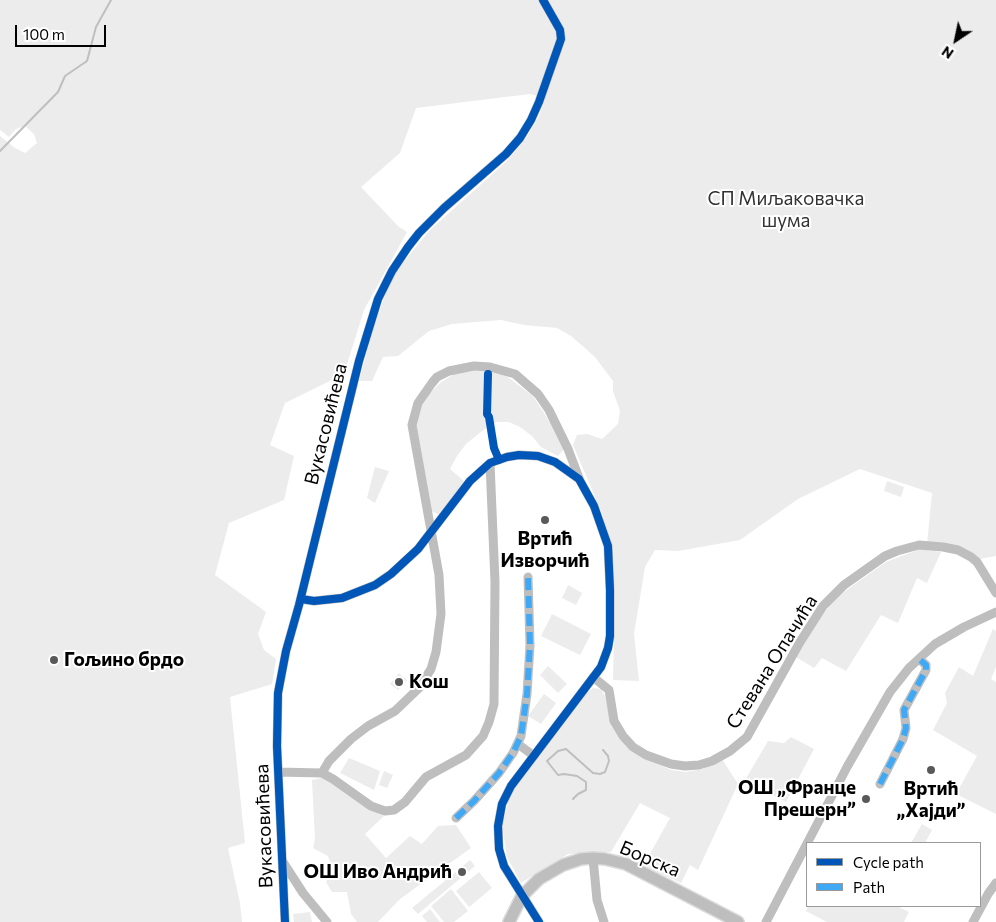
<!DOCTYPE html>
<meta charset="utf-8">
<style>
body{margin:0}
#map{position:relative;width:996px;height:922px;overflow:hidden;background:#fff;font-family:Commissioner,sans-serif}
canvas{display:block}
.legend{position:absolute;left:806px;top:842px;width:175px;height:65px;box-sizing:border-box;background:#fff;border:1px solid #999;margin:0;padding:6px 9px;list-style:none;font-size:15px;color:#000}
.legend li{display:flex;align-items:center;gap:10px;height:25px}
.legend b{width:25px;border:1px solid #999}
.north{position:absolute;left:931px;top:15px;width:50px;height:50px;-webkit-text-stroke:4px #fff;paint-order:stroke;rotate:214deg;font-size:14px;font-weight:700;line-height:20px;text-align:center;color:#000}
.north::after{content:'';display:block;margin:auto;width:18px;height:22px;background:#000;clip-path:polygon(50% 0,100% 100%,50% 72%,0 100%)}
.scale{position:absolute;left:15px;top:25px;width:91px;height:22px;box-sizing:border-box;border:2px solid #000;border-top:0;padding-left:6px;font-size:15px;line-height:18px;white-space:nowrap;color:#000;-webkit-text-stroke:4px #fff;paint-order:stroke}
</style>
<div id="map">
<canvas width="996" height="922"></canvas>
<ul class="legend">
<li><b style="height:6px;background:#0057b8"></b>Cycle path</li>
<li><b style="height:6px;background:#3fa9f5"></b>Path</li>
</ul>
<div class="north">N</div>
<div class="scale">100 m</div>
</div>
<script>
const g = document.querySelector('canvas').getContext('2d');
g.lineJoin = 'round';
function fillPath(path, color) { g.fillStyle = color; g.fill(path, 'evenodd'); }
const shape = rows => new Path2D(rows.map(r => 'M' + r).join(''));
function trace(path, color, width, dash) { g.strokeStyle = color; g.lineWidth = width; g.lineCap = dash ? 'butt' : 'round'; g.setLineDash(dash || []); g.stroke(path); }
function label(font, color, halo, rows, align = 'center') {
  g.font = font + ' Commissioner,sans-serif'; g.lineWidth = 4; g.setLineDash([]); g.textBaseline = 'middle'; g.strokeStyle = halo; g.fillStyle = color; for (const [text, x, y, turn = 0] of rows) {
    g.save(); g.translate(x, y); g.rotate((+turn || 0) * Math.PI / 180); g.textAlign = isNaN(turn) ? turn : align; if (halo) g.strokeText(text, 0, 0); g.fillText(text, 0, 0); g.restore();
  }
}
fillPath(shape([
 [0,0,996,0,996,556,979,559,927,544,932,493,860,469,798,499,740,540,678,551,655,550,645,567,634,634,639,681,613,680,614,634,607,532,602,513,573,445,577,435,587,434,602,439,618,424,620,411,613,391,613,381,595,357,571,336,557,328,524,325,501,320,452,324,429,331,398,356,383,357,372,381,359,381,373,329,385,295,396,271,430,230,507,161,528,135,539,116,545,98,530,94,416,108,400,153,361,187,398,226,407,232,364,310,344,374,285,403,270,445,294,456,284,500,229,523,215,575,266,612,258,634,264,650,276,659,272,684,230,697,245,843,228,848,240,903,242,922,0,922,0,136,15,148,25,153,37,143,34,134,25,126,16,129,9,137,0,130],
 [480,370,505,375,533,396,557,433,564,449,558,456,541,447,532,436,520,427,509,422,497,422,482,431,466,444,457,456,450,469,464,481,440,515,431,511,416,425,420,409,429,394,440,383,454,374],
 [375,467,389,471,375,503,367,498],
 [887,481,904,487,901,497,884,491],
 [920,549,941,552,927,583,917,578,898,623,881,615,846,671,822,658,814,668,796,657,797,653,823,614,838,596,886,562],
 [568,585,582,593,576,605,562,598],
 [552,614,591,634,580,655,541,636],
 [993,629,996,631,996,667,991,679,996,682,996,814,956,794,977,756,933,730,947,703,945,693,959,667,973,676],
 [548,666,567,684,558,693,540,675],
 [399,673,407,680,398,690,390,684],
 [593,688,601,689,605,696,611,725,620,739,635,753,671,770,686,772,703,769,722,759,738,784,698,870,690,865,681,883,643,866,670,818,640,803,611,852,568,854,521,883,507,857,502,825,510,795,584,695],
 [544,694,556,703,541,724,528,716],
 [791,737,814,749,786,802,745,780,768,741,784,743],
 [349,758,380,771,374,790,340,773],
 [384,771,393,775,387,788,379,785],
 [325,777,366,806,384,816,365,834,386,858,410,836,422,844,438,826,456,825,471,848,400,899,378,922,357,922,351,914,347,892,332,892,326,882,333,871,328,856,313,848,315,839,312,780],
 [922,824,932,830,925,843,911,843],
 [470,860,475,866,418,914,412,908],
 [479,872,492,888,469,907,456,891],
 [451,889,468,911,454,922,444,922,431,906],
 [808,906,897,906,909,912,904,922,827,922,806,911],
 [430,909,440,922,427,922,422,916],
 [310,912,312,922,294,922,293,914]
]), '#ececec');
trace(shape([
 [0,151,58,92,65,76,87,61,96,27,111,0],
 [573,799,578,794,586,790,586,782,577,776,564,774,558,775,547,761,558,751,566,749,593,773,600,774,605,772,609,761,608,756,603,750]
]), '#bfbfbf', 2);
const major = shape([
 [509,922,522,896,539,879,563,865,581,859,593,858,605,859,626,864,738,922]
]);
trace(major, '#dbdbdb', 14);
trace(shape([
 [301,599,314,601,342,598,375,585,391,574,418,549,470,481,490,463,507,457,519,455,538,456,555,462,579,479,594,506,608,546,610,590,610,636,608,648,601,667,511,786,502,804,498,826,499,849,504,866,539,922],
 [593,677,609,690,614,721,623,736,633,747,646,755,671,764,685,766,699,765,712,761,730,751,747,737,800,642,823,606,844,585,885,556,897,551,919,545,943,547,958,550,971,557,977,562,996,593],
 [518,744,534,756],
 [278,772,322,773,333,779,371,806,385,811,394,810,405,802,426,777,466,755,483,736,489,722,494,704,495,582,490,463],
 [322,773,329,761,351,739,368,726,395,711,419,688,431,669,436,652,441,614,439,575,412,425,418,403,432,383,437,377,449,371,474,366,490,367,515,374,538,394,549,410,568,449,579,478],
 [880,784,903,739,906,728,904,710,926,670,926,665,919,659],
 [456,818,474,801,499,773,513,753,521,736,527,694,530,645,528,577],
 [593,858,597,900,604,922],
 [283,862,303,893,327,922],
 [285,922,277,746,278,693,286,651,299,605,359,361,378,299,392,271,408,247,419,233,444,208,506,154,520,138,531,120,539,102,561,39,560,30,543,0],
 [766,922,847,767,890,692,909,668,935,644,964,627,996,612],
 [973,922,988,894,996,883]
]), '#bebebe', 9);
trace(major, '#bebebe', 11);
trace(shape([
 [880,784,903,739,906,728,904,710,926,670,926,665,919,659],
 [456,818,474,801,499,773,513,753,521,736,527,694,530,645,528,577]
]), '#3fa9f5', 6, [12, 6]);
trace(shape([
 [488,374,487,414,489,417,494,448,499,460],
 [301,599,314,601,342,598,375,585,391,574,418,549,470,481,490,463,507,457,519,455,538,456,555,462,579,479,594,506,608,546,610,590,610,636,608,648,601,667,511,786,502,804,498,826,499,849,504,866,539,922],
 [285,922,277,746,278,693,286,651,299,605,359,361,378,299,392,271,408,247,419,233,444,208,506,154,520,138,531,120,539,102,561,39,560,30,543,0]
]), '#0057b8', 8);
for (const [x, y, r, color] of [
 [545,520,5,"#595959"],
 [54,660,5,"#595959"],
 [399,682,5,"#595959"],
 [931,770,5,"#595959"],
 [866,799,5,"#595959"],
 [462,872,5,"#595959"]
]) { const dot = new Path2D(); dot.arc(x, y, r, 0, 2 * Math.PI); g.fillStyle = color; g.fill(dot); trace(dot, '#fff', 2); }
label('19px', '#333', '#fff', [
 ["СП Миљаковачка",786,199],
 ["шума",786,221]
]);
label('19px', '#000', '#fff', [
 ["Вукасовићева",326,424,-76],
 ["Стевана Опачића",772,662,-58],
 ["Вукасовићева",264,826,-92],
 ["Борска",650,859,23]
]);
label('bold 19px', '#000', '#fff', [
 ["Вртић",545,539],
 ["Изворчић",545,561],
 ["Гољино брдо",64,660,"left"],
 ["Кош",409,682,"left"],
 ["ОШ „Франце",856,788,"right"],
 ["Прешерн”",856,810,"right"],
 ["Вртић",931,789],
 ["„Хајди”",931,811],
 ["ОШ Иво Андрић",452,872,"right"]
]);
</script>
